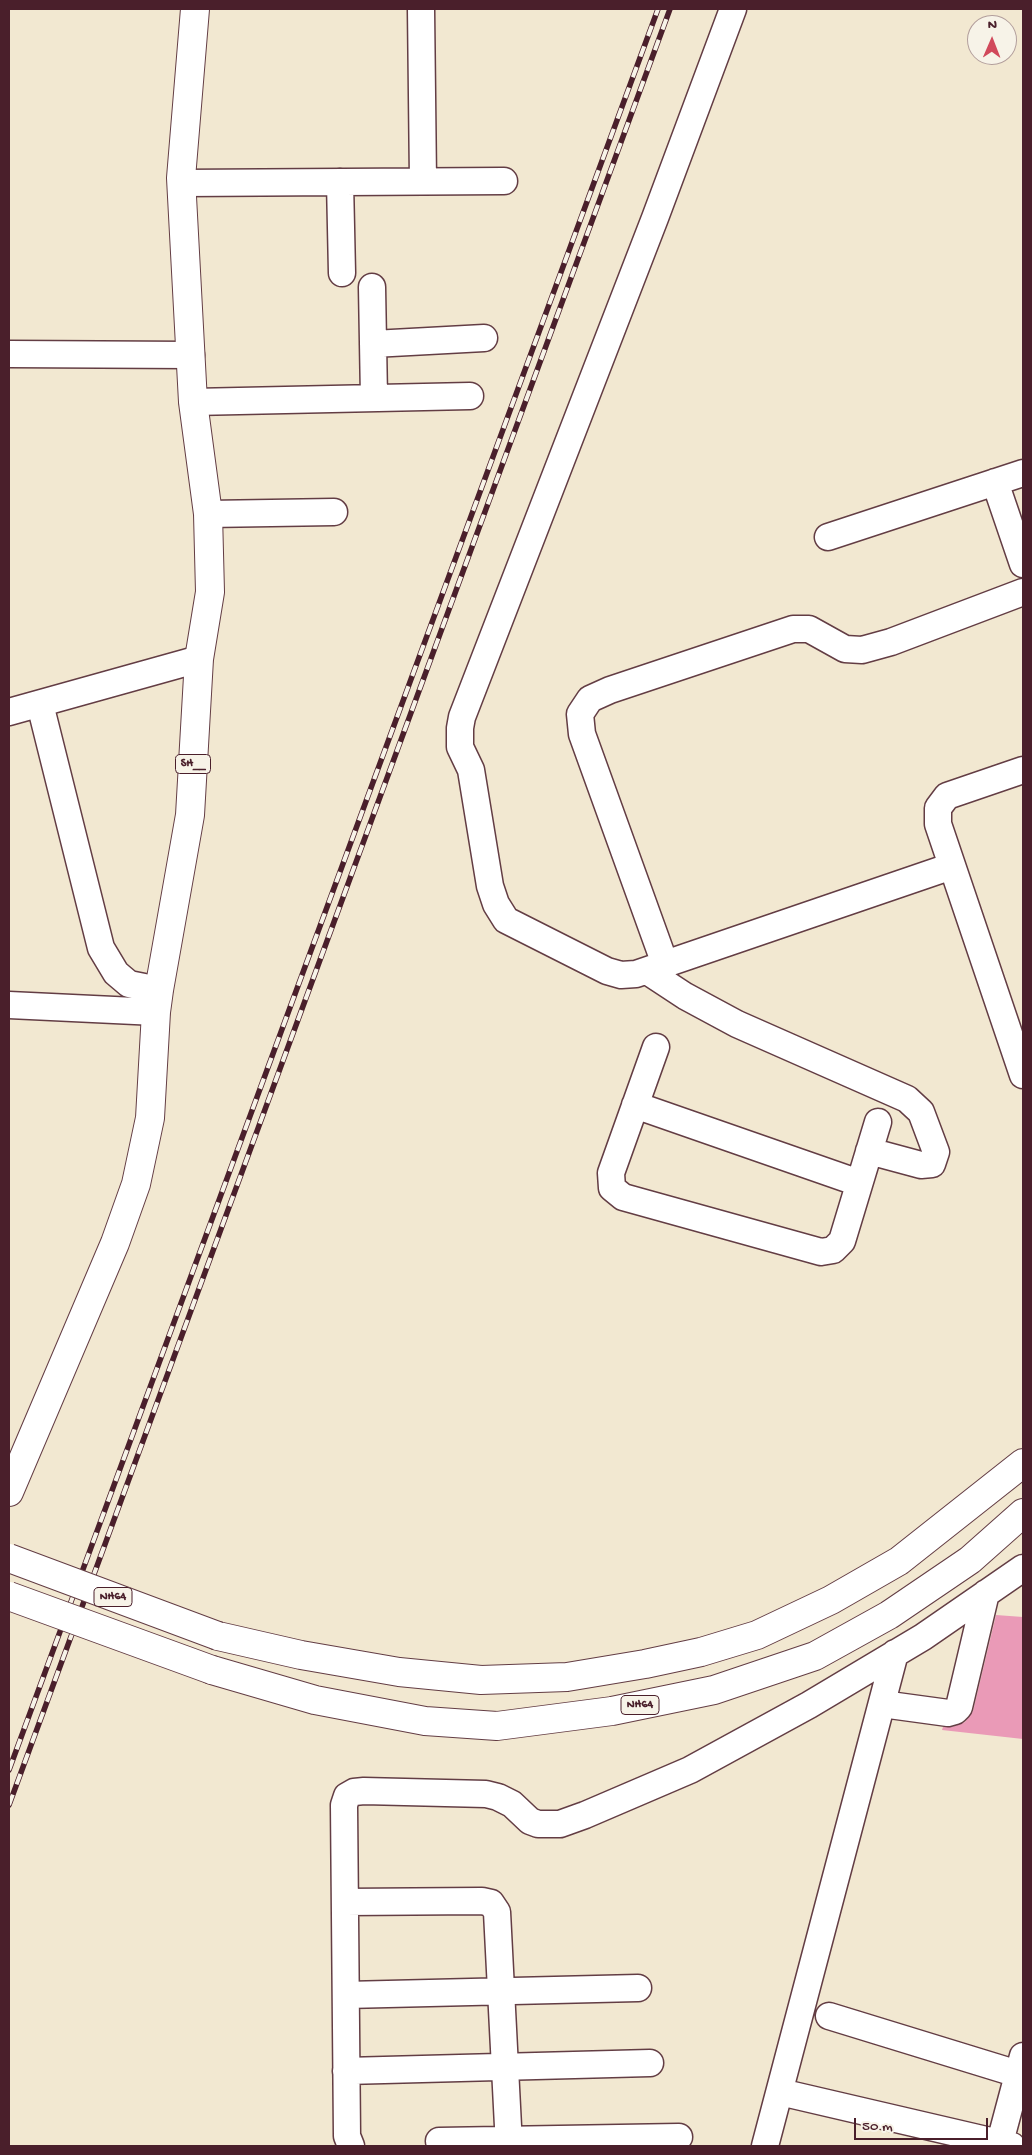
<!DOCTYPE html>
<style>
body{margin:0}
#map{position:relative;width:1032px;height:2155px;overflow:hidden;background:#f2e8d1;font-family:"Gochi Hand",sans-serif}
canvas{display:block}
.frame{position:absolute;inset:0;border:10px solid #4a1f2b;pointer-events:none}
.north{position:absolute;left:967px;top:15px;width:50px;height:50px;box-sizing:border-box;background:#f7f3e8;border:1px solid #b29e9c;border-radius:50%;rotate:1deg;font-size:14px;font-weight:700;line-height:20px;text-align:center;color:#4a1f2b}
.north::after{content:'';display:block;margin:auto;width:18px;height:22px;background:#d1495b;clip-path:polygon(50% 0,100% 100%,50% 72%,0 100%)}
.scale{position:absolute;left:854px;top:2118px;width:134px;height:22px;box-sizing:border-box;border:2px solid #4a1f2b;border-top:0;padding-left:6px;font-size:15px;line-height:18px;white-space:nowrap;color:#4a1f2b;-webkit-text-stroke:4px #f7f3e8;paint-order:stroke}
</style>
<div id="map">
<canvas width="1032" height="2155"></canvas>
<div class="frame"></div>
<div class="north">N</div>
<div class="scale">50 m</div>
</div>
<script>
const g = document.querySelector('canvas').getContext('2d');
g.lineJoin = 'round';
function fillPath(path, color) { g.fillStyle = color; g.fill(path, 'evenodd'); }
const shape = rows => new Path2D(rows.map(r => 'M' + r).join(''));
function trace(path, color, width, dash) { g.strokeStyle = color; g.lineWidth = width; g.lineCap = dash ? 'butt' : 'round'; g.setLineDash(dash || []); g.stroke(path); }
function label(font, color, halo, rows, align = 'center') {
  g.font = font + ' "Gochi Hand",sans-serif'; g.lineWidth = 5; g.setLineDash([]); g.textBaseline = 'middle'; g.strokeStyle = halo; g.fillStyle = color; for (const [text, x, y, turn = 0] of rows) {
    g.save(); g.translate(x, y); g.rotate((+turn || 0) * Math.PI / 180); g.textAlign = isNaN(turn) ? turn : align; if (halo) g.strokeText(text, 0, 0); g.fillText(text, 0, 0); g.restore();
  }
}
fillPath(shape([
 [996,1615,1023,1617,1023,1739,942,1730,943,1727,952,1727,965,1722,973,1711]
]), '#ea9ab7');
const minor = shape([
 [421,9,423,181],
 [733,9,655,218,462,717,460,728,460,747,471,770,490,886,496,904,506,920,607,971,621,975,636,974,952,866],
 [340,182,342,273],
 [182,183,504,181],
 [372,287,374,398],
 [373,344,484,338],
 [9,354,191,355],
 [193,402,470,396],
 [995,482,1023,564],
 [208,514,334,512],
 [828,537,1023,473],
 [40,704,101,948,116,973,129,984,159,990],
 [9,712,199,659],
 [1023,770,947,796,938,808,938,824,1023,1075],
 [665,964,582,734,580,714,590,699,610,690,793,629,809,629,845,649,862,650,891,642,1023,592],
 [647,971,685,996,737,1024,907,1099,921,1112,936,1152,932,1164,921,1165,869,1151],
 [9,1005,156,1012],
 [656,1047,611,1173,612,1188,623,1197,821,1252,833,1250,842,1241,878,1122],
 [635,1105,859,1183],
 [882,1704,948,1713,955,1711,959,1707,986,1593],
 [345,1902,482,1901,491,1903,497,1912,509,2146],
 [346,1995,638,1988],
 [829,2016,1018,2074],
 [346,2071,650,2063],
 [780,2092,1012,2146],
 [439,2141,679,2137],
 [351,2146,347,2136,344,1805,347,1796,354,1792,364,1791,486,1794,498,1797,512,1804,530,1821,538,1824,560,1824,585,1815,690,1770,809,1705,923,1637,1023,1568],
 [765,2146,895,1653],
 [999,2146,1023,2056]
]);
const major = shape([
 [9,1492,115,1243,136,1184,150,1118,156,1012,159,990,190,815,199,659,210,592,208,514,193,402,181,178,195,9]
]);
const highway = shape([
 [218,1636,301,1655,399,1672,481,1680,567,1677,645,1664,701,1652,757,1635,831,1600,899,1561,1023,1463],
 [212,1670,315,1700,425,1721,497,1726,612,1711,714,1690,815,1656,889,1615,970,1560,1023,1513]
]);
trace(minor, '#633d44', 29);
trace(major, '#633d44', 30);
trace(highway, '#633d44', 30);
trace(minor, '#fff', 26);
trace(major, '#fff', 28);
trace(highway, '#fff', 28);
const rail = shape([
 [9,1770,658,9],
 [9,1805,670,9]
]);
trace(rail, '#4a1f2b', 5.5);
trace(rail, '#f7f3e8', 4, [11]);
const highwayBridge = shape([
 [9,1558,218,1636],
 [9,1596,212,1670]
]);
trace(highwayBridge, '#633d44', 30, []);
trace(highwayBridge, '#fff', 28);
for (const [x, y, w] of [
 [193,764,35],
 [113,1597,38],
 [640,1705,38]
]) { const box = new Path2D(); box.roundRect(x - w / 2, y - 9.5, w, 19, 4); g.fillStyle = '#f7f3e8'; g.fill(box); trace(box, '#4a1f2b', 1); }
label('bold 12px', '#4a1f2b', null, [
 ["SH__",193,764],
 ["NH64",113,1597],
 ["NH64",640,1705]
]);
</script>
